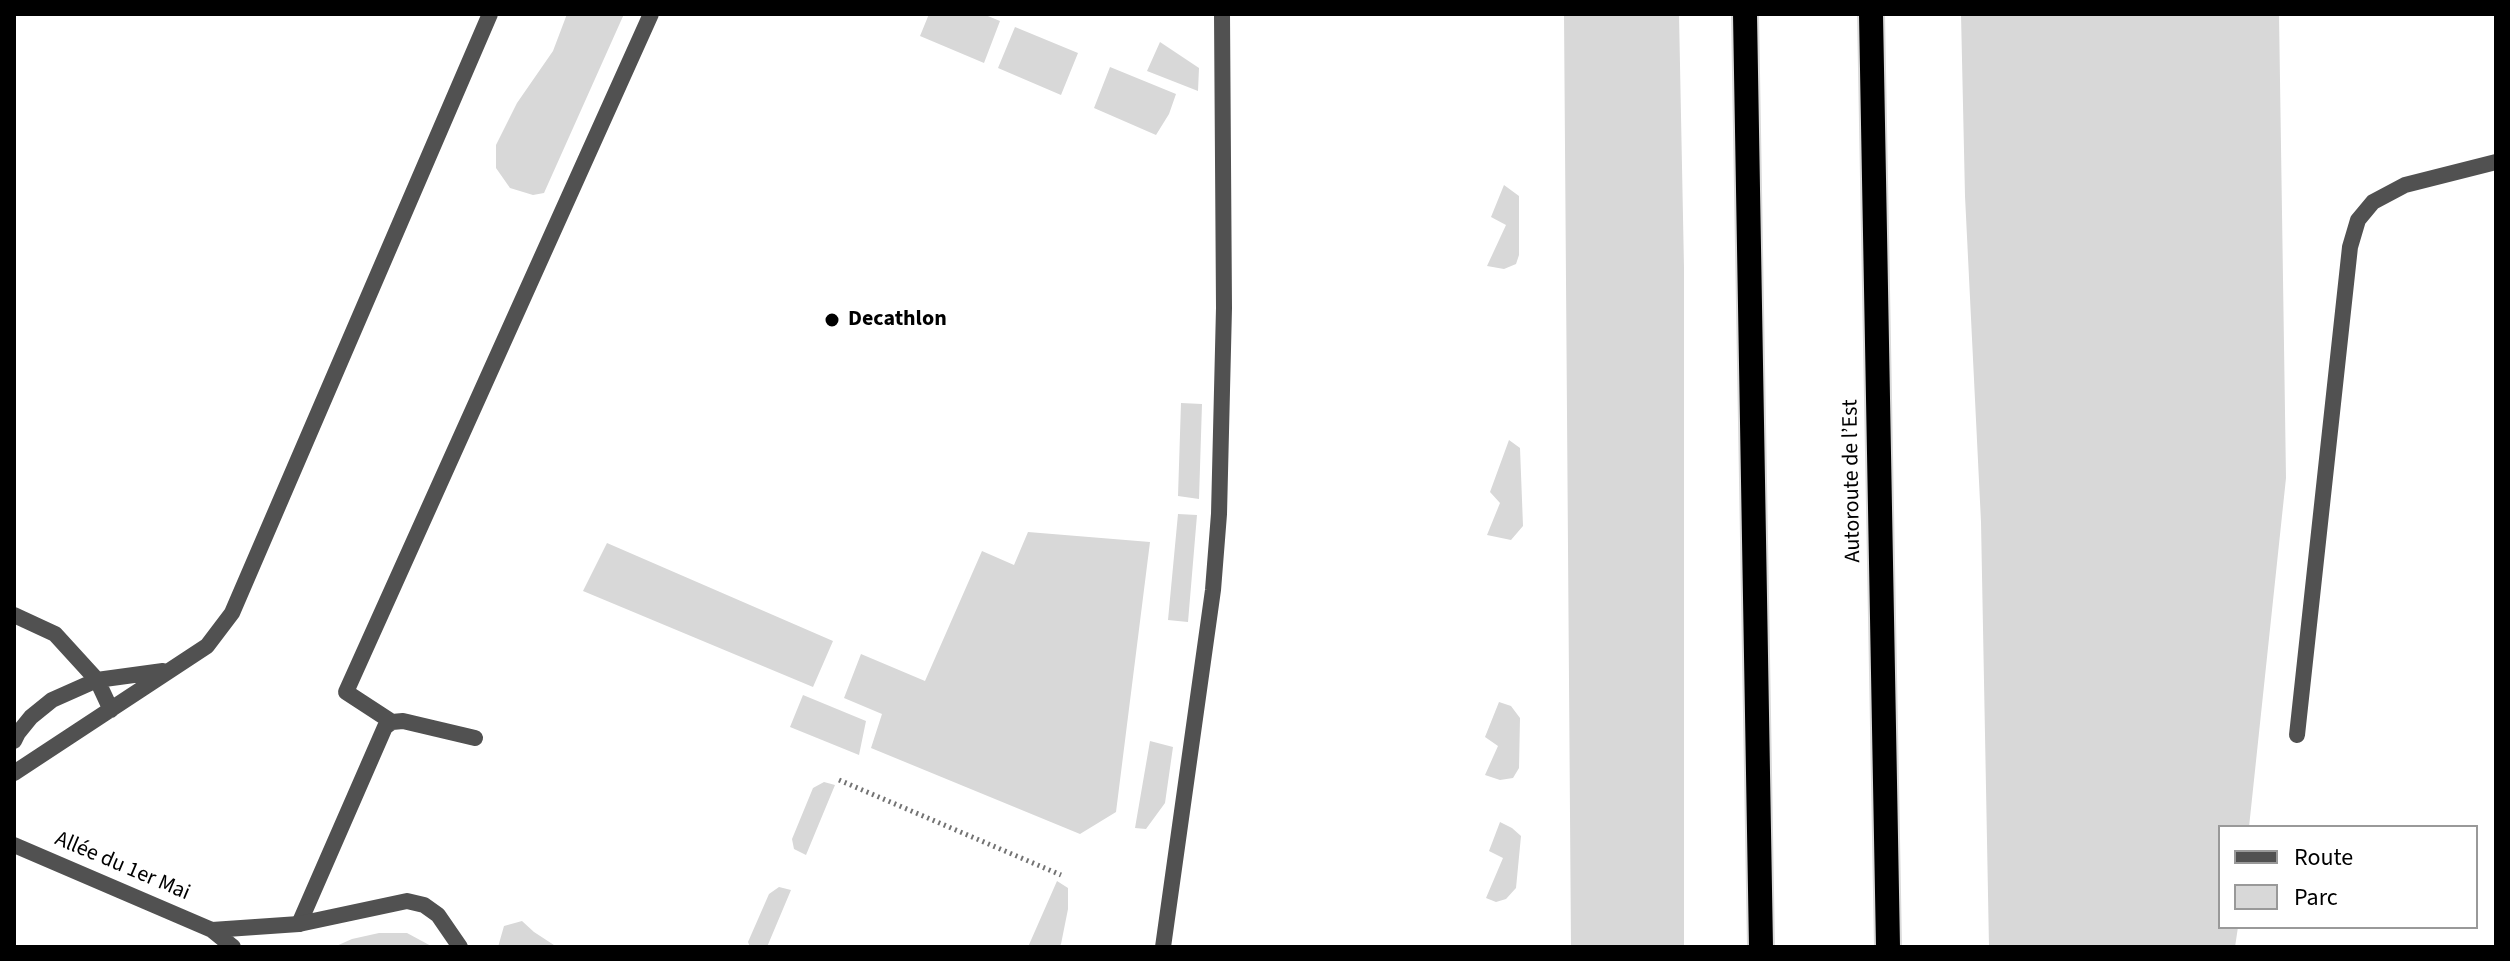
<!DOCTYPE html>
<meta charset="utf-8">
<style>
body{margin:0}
#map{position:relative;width:2510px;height:961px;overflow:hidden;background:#fff;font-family:"Source Sans 3",sans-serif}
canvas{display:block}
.frame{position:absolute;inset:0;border:16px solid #000;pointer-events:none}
.legend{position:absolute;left:2218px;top:825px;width:260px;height:104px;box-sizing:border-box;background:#fff;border:2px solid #999;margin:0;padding:10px 14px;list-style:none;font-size:24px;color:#000}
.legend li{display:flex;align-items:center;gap:16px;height:40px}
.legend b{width:40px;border:2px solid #999}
</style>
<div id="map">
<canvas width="2510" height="961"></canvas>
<div class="frame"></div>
<ul class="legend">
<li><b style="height:10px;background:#515151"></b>Route</li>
<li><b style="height:22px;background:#d8d8d8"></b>Parc</li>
</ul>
</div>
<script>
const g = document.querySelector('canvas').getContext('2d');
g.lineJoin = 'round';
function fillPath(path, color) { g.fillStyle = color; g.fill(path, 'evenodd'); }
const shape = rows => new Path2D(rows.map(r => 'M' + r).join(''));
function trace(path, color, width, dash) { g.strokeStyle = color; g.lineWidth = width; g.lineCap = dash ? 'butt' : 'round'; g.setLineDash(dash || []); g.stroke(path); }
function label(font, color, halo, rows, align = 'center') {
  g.font = font + ' "Source Sans 3",sans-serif'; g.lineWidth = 7; g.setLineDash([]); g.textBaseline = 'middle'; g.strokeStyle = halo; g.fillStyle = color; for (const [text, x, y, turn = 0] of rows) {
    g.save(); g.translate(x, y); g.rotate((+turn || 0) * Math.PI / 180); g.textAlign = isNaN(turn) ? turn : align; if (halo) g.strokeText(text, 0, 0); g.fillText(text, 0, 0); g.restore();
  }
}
fillPath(shape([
 [567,14,624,14,544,193,533,195,510,188,496,168,496,145,517,103,553,51],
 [929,14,983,14,1000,21,984,63,920,36],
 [1564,14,1679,14,1684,268,1684,947,1571,947],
 [1961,14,2279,14,2286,478,2249,827,2220,827,2220,927,2238,927,2235,947,1989,947,1981,522,1965,196],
 [1015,27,1078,53,1061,95,998,68],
 [1160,42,1199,68,1198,91,1147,71],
 [1110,67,1176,94,1169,114,1156,135,1094,108],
 [1504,185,1519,196,1519,255,1516,264,1504,269,1487,266,1506,225,1491,217],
 [1181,403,1202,404,1199,499,1178,496],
 [1509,440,1520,448,1523,526,1511,540,1487,535,1500,503,1490,492],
 [1178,514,1197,515,1188,622,1168,620],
 [1028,532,1150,542,1116,812,1080,834,871,748,882,714,844,698,861,654,925,681,982,551,1014,565],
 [607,543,833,641,813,687,583,591],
 [803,695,866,721,859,755,790,727],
 [1499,702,1511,706,1520,718,1519,768,1513,778,1500,780,1485,775,1498,746,1485,737],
 [1150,741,1173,747,1165,803,1146,829,1135,828],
 [824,782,835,785,806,855,794,849,792,839,813,788],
 [1500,822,1512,828,1521,836,1516,888,1506,899,1496,902,1486,898,1503,858,1489,851],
 [1057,881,1068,888,1068,909,1061,944,1059,947,1028,947],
 [779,887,791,890,767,947,750,947,748,942,769,894],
 [522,921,534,932,557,947,498,947,504,926],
 [379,933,407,933,433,947,334,947,352,939]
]), '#d8d8d8');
const highway = shape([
 [1745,14,1761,947],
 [1871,14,1888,947]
]);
trace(highway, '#dbdbdb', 28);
trace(shape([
 [839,780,1061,875]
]), '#737373', 5, [2, 4]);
trace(shape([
 [14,615,55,634,97,680,111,710],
 [392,722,346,692,651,14],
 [2297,735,2350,247,2358,220,2373,202,2405,185,2496,162],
 [14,741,18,733,31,717,52,700,97,680,163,671],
 [14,773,207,646,232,613,490,14],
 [299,924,385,727,392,722,403,721,475,738]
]), '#515151', 16);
trace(shape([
 [14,845,212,930],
 [233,947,212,930,299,924,407,901,424,905,438,915,460,947],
 [1163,947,1213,590,1219,514,1224,308,1222,14]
]), '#515151', 16);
trace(highway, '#000', 24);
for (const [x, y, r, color] of [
 [832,320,8,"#000"]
]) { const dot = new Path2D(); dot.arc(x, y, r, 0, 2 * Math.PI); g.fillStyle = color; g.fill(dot); trace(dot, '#fff', 3); }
label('bold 22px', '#000', '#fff', [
 ["Decathlon",848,320]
], 'left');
label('22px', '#000', '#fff', [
 ["Autoroute de l’Est",1853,481,-91],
 ["Allée du 1er Mai",122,867,23]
]);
</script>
